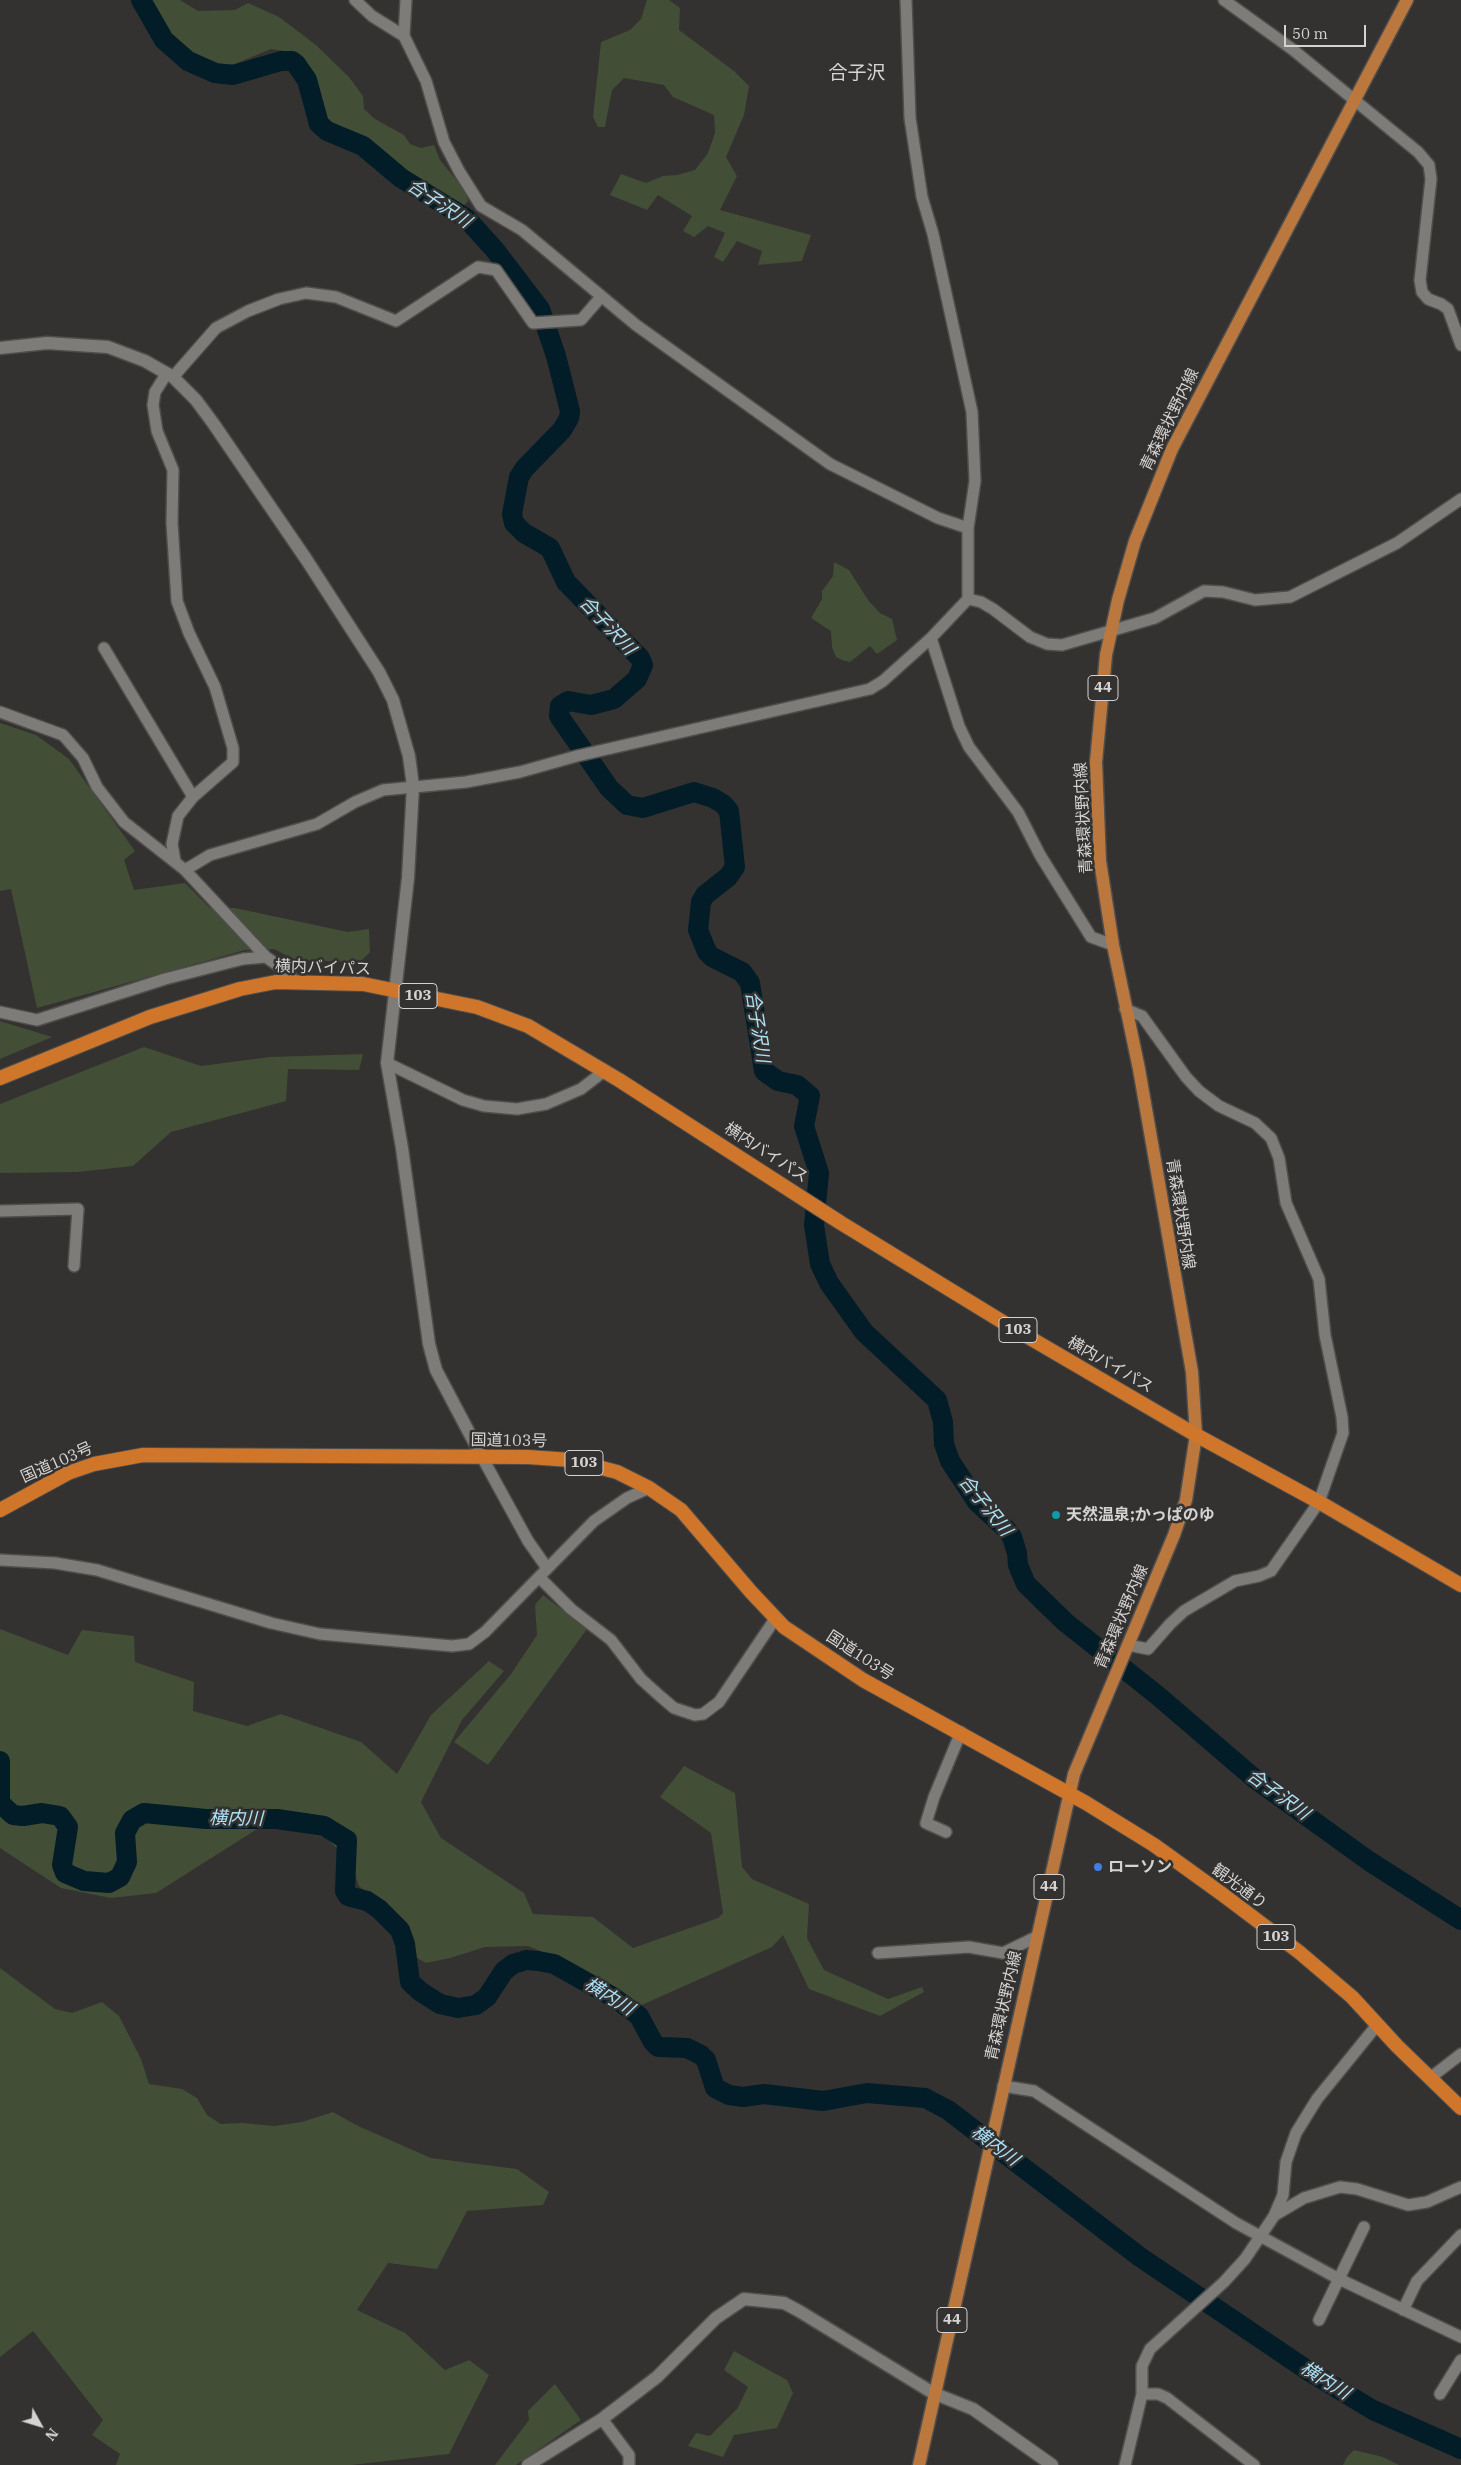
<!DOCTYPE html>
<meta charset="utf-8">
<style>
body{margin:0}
#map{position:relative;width:1461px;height:2465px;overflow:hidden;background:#333230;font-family:"IBM Plex Serif",serif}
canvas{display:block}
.north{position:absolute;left:15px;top:2400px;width:50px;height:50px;-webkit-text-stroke:4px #333230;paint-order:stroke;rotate:129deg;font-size:14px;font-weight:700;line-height:20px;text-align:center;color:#d4d3d2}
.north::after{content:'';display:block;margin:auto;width:18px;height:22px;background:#d4d3d2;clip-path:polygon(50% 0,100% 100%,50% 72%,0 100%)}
.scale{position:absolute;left:1284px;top:25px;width:82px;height:22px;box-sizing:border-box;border:2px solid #d4d3d2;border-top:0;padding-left:6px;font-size:15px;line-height:18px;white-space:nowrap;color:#d4d3d2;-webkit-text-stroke:4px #333230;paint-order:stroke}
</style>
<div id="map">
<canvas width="1461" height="2465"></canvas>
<div class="north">N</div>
<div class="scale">50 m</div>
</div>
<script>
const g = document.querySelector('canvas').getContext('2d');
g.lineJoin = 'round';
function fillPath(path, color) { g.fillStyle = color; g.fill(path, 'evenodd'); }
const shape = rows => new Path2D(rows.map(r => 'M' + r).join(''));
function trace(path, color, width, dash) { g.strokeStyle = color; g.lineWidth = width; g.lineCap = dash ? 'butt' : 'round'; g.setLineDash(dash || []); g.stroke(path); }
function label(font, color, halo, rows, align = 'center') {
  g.font = font + ' "IBM Plex Serif","Noto Sans JP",serif'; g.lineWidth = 5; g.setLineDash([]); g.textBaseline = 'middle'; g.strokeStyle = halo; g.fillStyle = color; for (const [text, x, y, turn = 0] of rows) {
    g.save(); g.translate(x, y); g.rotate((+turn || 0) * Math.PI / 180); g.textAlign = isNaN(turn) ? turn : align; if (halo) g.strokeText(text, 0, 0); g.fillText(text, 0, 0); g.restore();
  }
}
fillPath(shape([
 [147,0,180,0,198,11,235,10,248,3,279,17,316,45,349,77,363,96,364,109,375,119,404,135,410,144,421,148,434,145,440,160,466,192,468,201,463,206,443,196,356,139,332,131,320,115,315,80,296,53,271,49,235,64,215,65,196,56,166,33],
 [647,0,669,0,680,8,679,30,734,71,749,86,744,115,726,157,737,176,720,210,811,235,802,261,758,265,762,251,737,241,723,262,714,257,725,233,708,226,694,237,683,231,692,216,658,195,647,210,610,195,621,174,646,183,663,176,677,175,695,170,708,153,715,133,714,115,673,97,664,85,624,78,612,90,605,127,598,127,593,117,601,42,630,30,641,19],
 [834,562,849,570,868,600,880,613,892,619,897,640,877,654,870,646,850,662,842,660,836,657,832,647,831,631,811,618,822,599,822,591,833,576],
 [0,723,36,735,69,759,135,851,124,860,134,890,185,883,210,908,235,908,348,932,369,929,370,952,360,962,295,960,274,949,245,950,37,1008,11,889,0,891],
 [0,1021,52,1037,0,1059],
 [144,1047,201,1066,270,1057,363,1054,359,1070,288,1069,286,1101,171,1132,133,1166,77,1172,0,1173,0,1104],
 [543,1595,587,1629,488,1765,454,1742,511,1674,537,1635,535,1605],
 [0,1629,68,1655,82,1630,134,1636,135,1662,194,1682,193,1711,247,1726,281,1714,361,1742,397,1774,431,1715,489,1661,504,1671,462,1720,421,1802,441,1838,524,1893,533,1914,593,1917,633,1948,718,1918,723,1913,711,1833,660,1797,684,1766,735,1793,742,1867,752,1879,809,1904,807,1938,824,1970,888,1999,922,1987,924,1992,880,2016,809,1989,783,1935,772,1947,637,2007,619,1989,576,1966,528,1946,485,1947,450,1958,426,1963,414,1956,411,1933,359,1886,350,1860,325,1837,262,1826,156,1893,111,1898,61,1888,0,1848],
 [0,1968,55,2009,72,2013,102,2002,119,2016,141,2059,149,2084,182,2089,197,2098,207,2115,221,2124,243,2123,274,2126,302,2122,333,2112,358,2126,431,2158,517,2169,549,2192,543,2205,467,2211,437,2269,388,2263,357,2310,405,2333,445,2370,469,2360,489,2375,449,2454,351,2465,116,2465,120,2454,92,2435,103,2420,33,2331,0,2357],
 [734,2351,787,2380,793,2393,777,2428,734,2435,723,2457,688,2446,696,2433,710,2436,737,2409,748,2387,724,2370],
 [555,2384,581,2420,516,2465,495,2465,529,2420,528,2411],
 [1354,2450,1383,2457,1399,2465,1343,2465,1347,2457]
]), '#424e36');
trace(shape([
 [141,0,164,40,188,61,215,73,233,75,281,61,292,61,296,64,307,80,319,124,327,131,363,146,401,178,466,218,495,250,540,309,556,356,570,411,569,418,562,430,525,468,519,477,512,514,514,523,524,533,550,548,566,582,640,658,643,665,637,679,614,699,591,705,568,701,560,706,559,716,609,788,627,805,643,808,694,792,713,798,723,804,729,811,735,867,728,877,705,895,701,902,698,930,707,952,712,957,742,972,750,983,764,1071,778,1081,797,1085,810,1096,804,1126,819,1173,814,1225,820,1264,829,1283,864,1332,937,1400,943,1422,944,1444,950,1461,977,1502,1005,1528,1012,1537,1017,1553,1018,1565,1026,1584,1065,1622,1157,1695,1255,1779,1369,1861,1461,1920],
 [0,1761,0,1803,13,1815,23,1816,42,1813,60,1816,68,1827,62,1865,65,1873,84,1881,109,1883,120,1877,127,1862,125,1833,132,1820,144,1813,206,1819,277,1819,324,1826,347,1840,345,1891,348,1896,367,1901,379,1909,400,1930,405,1944,410,1982,421,1992,440,2004,458,2008,476,2005,487,1997,504,1971,513,1964,526,1960,538,1961,554,1964,613,1997,639,2016,653,2042,658,2047,687,2048,701,2055,706,2060,715,2088,729,2095,743,2097,764,2094,823,2101,867,2093,925,2098,948,2110,1140,2257,1310,2372,1373,2410,1461,2449]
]), '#021d27', 20);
const minor = shape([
 [355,0,372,16,404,36],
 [406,0,404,36,426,81,444,142,459,171,481,206,522,230,636,325,830,464,938,518,968,528],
 [1224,0,1292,49,1418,152,1429,165,1431,179,1420,280,1422,292,1428,299,1441,304,1448,309,1461,345],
 [167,373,155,392,153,405,157,431,173,470,172,523,177,601,189,633,215,687,233,748,233,762,193,797],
 [173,377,216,328,248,311,279,299,306,293,336,297,396,321,478,267,496,270,533,323,581,320,601,297],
 [968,599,981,602,993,609,1030,637,1047,644,1062,645,1155,618,1204,591,1223,592,1255,600,1290,597,1397,543,1461,499],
 [931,638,959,726,969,747,1018,812,1040,855,1091,937,1113,945],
 [104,648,193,797,178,816,172,844,175,861],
 [0,712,63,735,83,758,97,787,124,822,185,870,266,957,287,972,296,983],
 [185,870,210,855,317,824,355,802,383,790,466,782,520,772,577,756,870,689,883,681,931,638,968,599,968,528,975,481,972,412,933,234,922,197,910,118,906,0],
 [1125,1009,1142,1016,1186,1077,1199,1091,1219,1106,1255,1123,1271,1138,1279,1158,1286,1203,1319,1279,1325,1335,1342,1417,1343,1433,1319,1502,1271,1571,1259,1576,1235,1581,1184,1611,1170,1624,1148,1649,1128,1645],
 [0,1012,37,1020,165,979,243,959,266,957],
 [387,1063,463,1100,484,1106,517,1109,546,1104,581,1089,603,1072],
 [0,1211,78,1209,74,1266],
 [482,1457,528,1541,547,1568],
 [0,1560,55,1563,97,1570,271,1623,320,1634,452,1646,469,1644,485,1632,594,1521,627,1498,649,1488],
 [539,1577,571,1609,611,1640,641,1679,661,1697,674,1708,695,1715,703,1714,719,1702,775,1619],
 [946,1832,926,1823,934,1797,961,1732],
 [878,1953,969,1947,1003,1953,1036,1937],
 [1430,2078,1461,2054],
 [1003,2086,1034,2091,1236,2223,1339,2279,1461,2337],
 [1275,2215,1304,2198,1340,2187,1357,2189,1408,2205,1427,2202,1461,2187],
 [1403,2310,1417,2281,1461,2235],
 [1319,2320,1364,2227],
 [1142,2394,1158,2394,1167,2398,1254,2465],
 [1440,2394,1461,2360],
 [602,2419,629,2455,629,2465],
 [1125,2465,1142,2394,1142,2366,1150,2349,1224,2282,1245,2259,1274,2216,1283,2195,1286,2162,1296,2133,1317,2099,1377,2025]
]);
const tertiary = shape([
 [0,348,47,343,108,347,145,361,173,377,196,400,213,423,306,559,379,672,393,700,409,756,413,786,408,878,387,1063,402,1148,429,1344,436,1370,482,1457],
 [528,2465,602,2419,657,2377,716,2318,744,2299,784,2303,799,2311,933,2393,973,2409,1052,2465]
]);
const primary = shape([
 [919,2465,1074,1774,1174,1535,1186,1500,1196,1435,1192,1372,1139,1069,1113,945,1100,861,1096,762,1106,655,1118,600,1135,541,1172,449,1407,0]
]);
const trunk = shape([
 [0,1078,150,1017,240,989,276,982,363,984,477,1007,528,1026,619,1080,841,1223,1006,1324,1196,1435,1319,1502,1461,1585],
 [0,1510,68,1473,94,1464,143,1455,528,1457,571,1460,617,1472,649,1488,681,1510,751,1592,784,1627,863,1680,1086,1803,1154,1845,1222,1894,1299,1952,1352,1997,1397,2046,1461,2108]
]);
trace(minor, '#4f4e4c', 14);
trace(tertiary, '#4f4e4c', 15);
trace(primary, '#4f4e4c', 15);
trace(trunk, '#4f4e4c', 16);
trace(minor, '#7d7c79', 11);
trace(tertiary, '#7d7c79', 12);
trace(primary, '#bb783e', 12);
trace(trunk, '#d0762a', 14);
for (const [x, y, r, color] of [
 [1056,1515,5,"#0f9aa8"],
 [1098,1867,5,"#3f7fe0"]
]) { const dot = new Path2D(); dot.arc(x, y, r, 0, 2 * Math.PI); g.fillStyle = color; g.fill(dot); trace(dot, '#333230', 2); }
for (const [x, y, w] of [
 [1103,688,30],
 [418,996,38],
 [1018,1330,38],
 [584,1463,38],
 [1049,1887,30],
 [1276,1937,38],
 [952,2320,30]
]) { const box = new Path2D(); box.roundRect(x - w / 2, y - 12.5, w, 25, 4); g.fillStyle = '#333230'; g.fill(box); trace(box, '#d4d3d2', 1); }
label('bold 15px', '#d4d3d2', null, [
 ["44",1103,688],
 ["103",418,996],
 ["103",1018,1330],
 ["103",584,1463],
 ["44",1049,1887],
 ["103",1276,1937],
 ["44",952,2320]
]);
label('16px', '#d4d3d2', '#333230', [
 ["青森環状野内線",1170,420,-64],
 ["青森環状野内線",1084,818,-93],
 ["横内バイパス",323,968,2],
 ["横内バイパス",766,1153,33],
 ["青森環状野内線",1180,1214,81],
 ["横内バイパス",1110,1365,30],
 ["国道103号",509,1441,1],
 ["国道103号",57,1463,-24],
 ["青森環状野内線",1122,1617,-67],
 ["国道103号",860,1656,33],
 ["観光通り",1239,1887,37],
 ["青森環状野内線",1004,2006,-77]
]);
label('bold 16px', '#d4d3d2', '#333230', [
 ["天然温泉;かっぱのゆ",1066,1515],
 ["ローソン",1108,1867]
], 'left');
label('italic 18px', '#ade1f8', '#333230', [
 ["合子沢川",439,204,34],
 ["合子沢川",607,626,47],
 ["合子沢川",757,1027,81],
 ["合子沢川",985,1506,51],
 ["合子沢川",1278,1795,36],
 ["横内川",236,1819,1],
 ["横内川",609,1997,32],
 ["横内川",995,2146,37],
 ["横内川",1325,2381,32]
]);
label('19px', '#d6d5d2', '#333230', [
 ["合子沢",857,74]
]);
</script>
